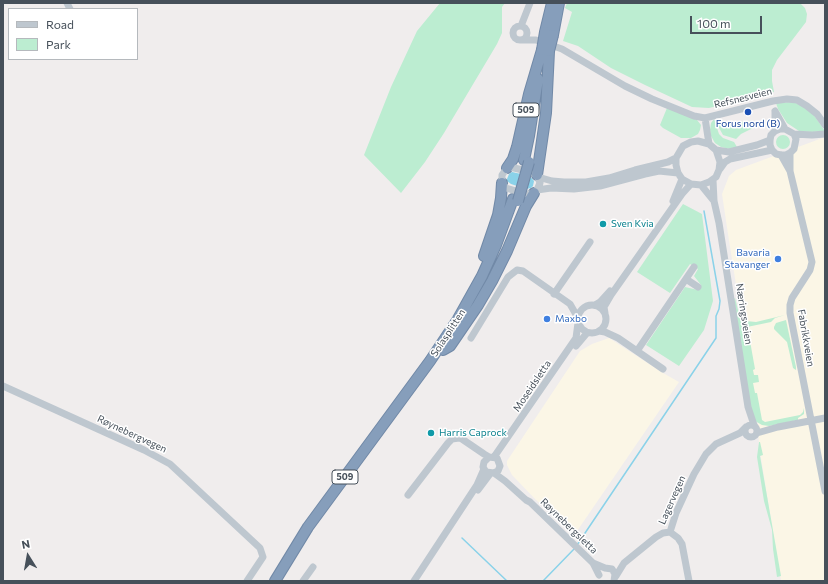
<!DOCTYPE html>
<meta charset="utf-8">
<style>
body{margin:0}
#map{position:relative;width:828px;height:584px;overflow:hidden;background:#f0eded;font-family:Commissioner,sans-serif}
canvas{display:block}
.frame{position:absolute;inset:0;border:4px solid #46505a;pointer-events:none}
.legend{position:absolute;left:8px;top:8px;width:130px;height:52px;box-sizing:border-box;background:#fff;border:1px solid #b5b9bd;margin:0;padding:5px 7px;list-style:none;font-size:12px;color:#46505a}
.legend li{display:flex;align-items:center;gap:8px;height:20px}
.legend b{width:20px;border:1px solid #b5b9bd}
.north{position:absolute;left:8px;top:536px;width:40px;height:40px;-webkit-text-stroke:3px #fff;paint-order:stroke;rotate:349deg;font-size:11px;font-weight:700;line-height:16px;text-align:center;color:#46505a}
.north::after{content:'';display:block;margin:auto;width:14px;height:18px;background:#46505a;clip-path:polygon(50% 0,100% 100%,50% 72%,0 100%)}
.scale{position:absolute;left:690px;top:16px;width:72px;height:18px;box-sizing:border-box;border:2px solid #46505a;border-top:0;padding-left:5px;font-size:12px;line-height:14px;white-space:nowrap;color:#46505a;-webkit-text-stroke:3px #fff;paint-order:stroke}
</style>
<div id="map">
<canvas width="828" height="584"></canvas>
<div class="frame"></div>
<ul class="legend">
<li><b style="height:5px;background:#bec7cf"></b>Road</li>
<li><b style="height:11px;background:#bcedd1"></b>Park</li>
</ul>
<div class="north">N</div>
<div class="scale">100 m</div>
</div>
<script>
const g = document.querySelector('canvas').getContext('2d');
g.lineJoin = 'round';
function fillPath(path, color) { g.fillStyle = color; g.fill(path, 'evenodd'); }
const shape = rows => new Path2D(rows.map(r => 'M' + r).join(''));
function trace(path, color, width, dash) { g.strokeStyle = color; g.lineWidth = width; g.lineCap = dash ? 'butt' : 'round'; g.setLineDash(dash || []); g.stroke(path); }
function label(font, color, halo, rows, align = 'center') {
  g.font = font + ' Commissioner,sans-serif'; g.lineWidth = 3; g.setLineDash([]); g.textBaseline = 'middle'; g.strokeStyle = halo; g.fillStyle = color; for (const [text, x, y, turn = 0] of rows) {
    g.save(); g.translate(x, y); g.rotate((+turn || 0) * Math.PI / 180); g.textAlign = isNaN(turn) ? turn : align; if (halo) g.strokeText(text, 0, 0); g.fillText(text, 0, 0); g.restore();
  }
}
fillPath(shape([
 [825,137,825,581,781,581,759,446,758,424,728,234,722,194,729,176,736,170],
 [609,338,663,373,679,382,575,534,536,500,512,475,507,465,507,461,580,351,592,344]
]), '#fbf6e6');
fillPath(shape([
 [440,3,505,3,502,7,502,33,497,44,444,133,425,162,401,193,364,155,391,87,417,31],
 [567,3,800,3,805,8,807,14,806,22,777,60,772,70,772,81,774,92,709,108,692,107,645,85,611,68,578,46,563,41,572,12,565,8],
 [791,102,800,104,813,114,825,131,811,132,799,131,787,123,778,109,776,103],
 [667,108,697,120,701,125,700,130,698,134,691,138,681,138,663,128,660,125],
 [714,119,719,134,723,138,734,142,737,147,730,149,721,147,715,143,711,136,710,130,711,123],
 [750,121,754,124,753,128,741,134,736,139,723,135,718,126,719,124],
 '776 142a7 7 0 1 1 14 0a7 7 0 1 1-14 0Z',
 [683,204,702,214,713,301,704,330,679,366,646,345,685,287,698,290,701,285,694,276,698,269,690,264,670,293,637,272],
 [735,298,739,314,746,321,756,322,785,315,775,318,771,322,747,327,746,331,747,336,750,341,755,369,753,370,754,375,758,375,759,382,753,383,755,393,757,393,762,420,765,422,800,415,803,412,804,408,804,414,798,418,798,420,769,426,762,425,755,421,751,412,734,299],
 [786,320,796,367,796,370,793,368,787,342,774,329,774,327,776,323],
 [759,442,760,442,763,455,760,456,781,576,777,577,773,549,772,530,764,501,757,457]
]), '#bcedd1');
fillPath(shape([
 [512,172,530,176,534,181,533,186,531,188,526,189,511,184,507,181,507,179,509,174]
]), '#8ad2e9');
trace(shape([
 [462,538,507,581],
 [577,545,716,338,716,316,719,309,720,301,704,211],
 [543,581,575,548]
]), '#8ad2e9', 1.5);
const highway = shape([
 [545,32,552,3],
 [553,35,559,3],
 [524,160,529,136,538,79],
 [507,168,513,159,517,147,529,94,542,50],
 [537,175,546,113,549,51],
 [484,256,498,215,501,198,502,183],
 [443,350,450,346,478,305,492,281,507,251,526,206,534,193],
 [275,581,308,527,430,361,458,319,482,276,496,245,513,199]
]);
trace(highway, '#7189a7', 12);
trace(shape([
 [67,3,70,9],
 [521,26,530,3],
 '513 33a7 7 0 1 1 14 0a7 7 0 1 1-14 0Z',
 [523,40,536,40,562,49,625,86,652,99,694,116,705,118,773,101,787,99,797,100,807,106,817,114,825,125],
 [775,111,785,129,794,134,796,139,794,149,790,153,786,155,781,155,776,154,772,150,770,145,770,140,771,135,775,131,780,129,785,129],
 [705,118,709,144],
 [775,131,775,112],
 [794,134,812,135,825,134],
 [716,150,729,152,757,145,770,140],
 [790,153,790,171,812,262,810,270,792,298,790,305,790,313,825,491],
 [781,155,790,171],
 [510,167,531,172,537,175,540,183,537,190,532,194,526,194,506,188,502,183,502,175,507,168,510,167],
 [720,169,725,162,730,159,772,150],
 [538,177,552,181,564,182,586,182,609,178,635,170,668,162,676,158,683,146,691,142,698,141,709,144,716,150,720,162,719,170,716,177,709,182,701,185,691,184,682,179,678,173,676,165,676,158],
 [713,180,714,201,719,223,748,407,754,425],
 [701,185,714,201],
 [537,190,551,188,574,189,600,186,645,174,659,171,678,173],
 [673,201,682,179],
 [686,279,698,287],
 [554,294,590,242],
 '578 319a14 14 0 1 1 28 0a14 14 0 1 1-28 0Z',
 [595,305,600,302,610,291],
 [605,313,604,307,611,295,682,194,691,184],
 [599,331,605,332,618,338,663,369],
 [471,338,508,277,517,270,523,271,570,304,578,318],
 [576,346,587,333],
 [637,351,694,267],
 [3,386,144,450,170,464,260,548,263,557,247,581],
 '745 431a6 6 0 1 1 12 0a6 6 0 1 1-12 0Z',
 [757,433,778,427,825,418],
 [494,457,576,338,578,323],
 [494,473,505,481,526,500,530,502,593,563,599,575],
 [478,490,490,474],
 [408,495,448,443,452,439,459,438,462,439,484,454,489,457,497,458,500,466,498,471,494,473,486,472,483,467,484,462,489,457],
 [670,532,676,513,694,474,706,454,716,444,740,433,746,427],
 [670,532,678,538,682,544,689,581],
 [593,563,605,568,612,569,615,574,614,581],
 [616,576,624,563,656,537,663,533,670,532],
 [303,581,313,567],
 [414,581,477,485,484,469]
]), '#bec7cf', 7);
trace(highway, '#869ebb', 10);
const highwayBridge = shape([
 [542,50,545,32],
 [549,51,553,35],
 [518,201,529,162]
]);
trace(highwayBridge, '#7189a7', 12, []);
trace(highwayBridge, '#869ebb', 10);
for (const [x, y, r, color] of [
 [748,112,4,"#1a4fb4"],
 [603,224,4,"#0f9aa8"],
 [778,259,4,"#3f7fe0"],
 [547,319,4,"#3f7fe0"],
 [431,433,4,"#0f9aa8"]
]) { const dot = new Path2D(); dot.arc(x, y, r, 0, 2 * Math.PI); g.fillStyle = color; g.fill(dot); trace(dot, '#fff', 1.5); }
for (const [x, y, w] of [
 [526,110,26],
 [345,477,26]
]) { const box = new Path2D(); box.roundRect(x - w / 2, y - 7, w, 14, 3); g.fillStyle = '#fff'; g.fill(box); trace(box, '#46505a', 1); }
label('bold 9px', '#46505a', null, [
 ["509",526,110],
 ["509",345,477]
]);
label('10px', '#46505a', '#fff', [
 ["Refsnesveien",743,98,-14],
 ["Næringsveien",744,314,81],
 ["Solasplitten",448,333,-57],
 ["Fabrikkveien",806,338,80],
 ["Moseidsletta",532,386,-56],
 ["Røynebergvegen",132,434,25],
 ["Lagervegen",672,500,-66],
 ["Røynebergsletta",569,526,44]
]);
label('10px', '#164399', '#fff', [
 ["Forus nord (B)",748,124]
]);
label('10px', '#0d838f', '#fff', [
 ["Sven Kvia",611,224],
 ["Harris Caprock",439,433]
], 'left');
label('10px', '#366cbe', '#fff', [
 ["Bavaria",770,253],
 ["Stavanger",770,265],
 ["Maxbo",555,319,"left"]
], 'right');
</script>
